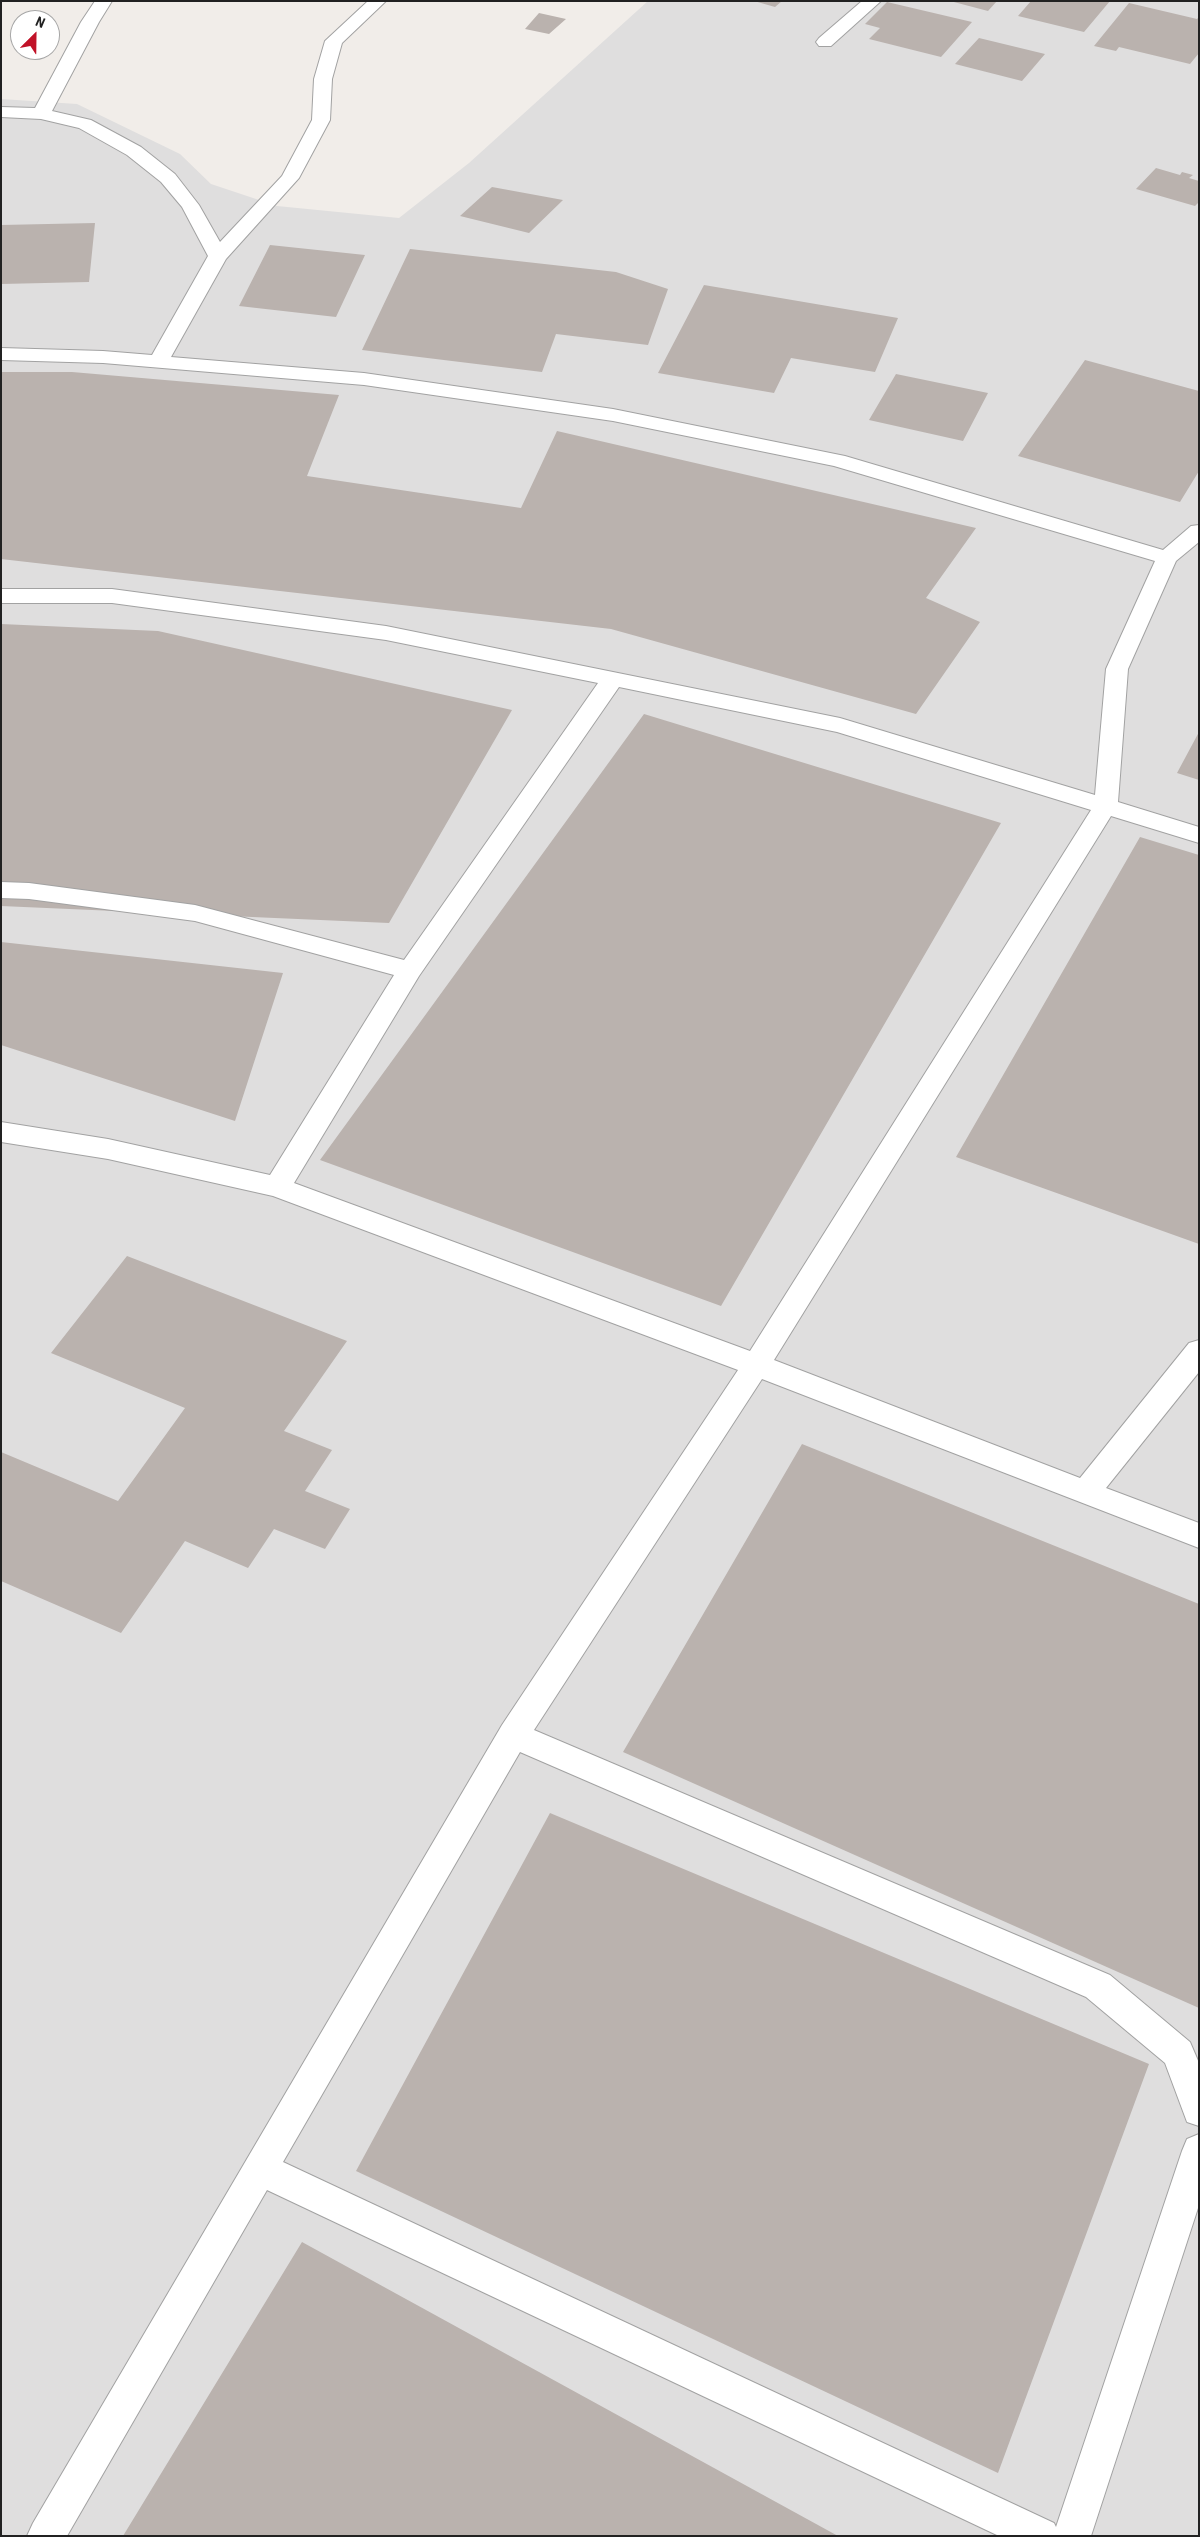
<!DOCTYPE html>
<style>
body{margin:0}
#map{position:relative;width:1200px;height:2537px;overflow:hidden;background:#f1ede9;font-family:"Roboto Condensed",sans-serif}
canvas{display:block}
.frame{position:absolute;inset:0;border:2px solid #212121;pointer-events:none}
.north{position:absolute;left:10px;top:10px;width:50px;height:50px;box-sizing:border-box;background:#fff;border:1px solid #a6a6a6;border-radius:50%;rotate:23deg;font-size:14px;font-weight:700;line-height:20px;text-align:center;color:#212121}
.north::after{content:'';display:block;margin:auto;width:18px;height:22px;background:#c11228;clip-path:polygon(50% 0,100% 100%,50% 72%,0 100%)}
</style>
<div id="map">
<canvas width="1200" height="2537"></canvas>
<div class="frame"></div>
<div class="north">N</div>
</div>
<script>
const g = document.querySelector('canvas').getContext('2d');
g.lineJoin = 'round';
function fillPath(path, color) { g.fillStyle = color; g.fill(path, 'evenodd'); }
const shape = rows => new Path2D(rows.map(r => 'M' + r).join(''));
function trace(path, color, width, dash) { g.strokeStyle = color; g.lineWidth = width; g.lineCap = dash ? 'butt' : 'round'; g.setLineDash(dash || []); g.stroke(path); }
fillPath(shape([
 [648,1,1199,1,1199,2536,1,2536,1,99,77,104,180,154,211,184,277,206,399,218,469,163]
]), '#dfdede');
fillPath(shape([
 [754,1,782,1,775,7],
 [950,1,997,1,988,11],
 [1031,1,1110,1,1084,32,1018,16],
 [887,2,972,22,941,57,869,39,880,28,865,24],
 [1129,3,1197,19,1199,17,1199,53,1190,64,1119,47,1116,51,1094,46],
 [539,13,566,19,549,34,525,29],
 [979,38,1045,54,1022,81,955,64],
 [1156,168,1180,175,1182,172,1193,175,1189,178,1199,181,1199,202,1195,206,1136,189],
 [492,187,563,200,529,233,460,216],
 [95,223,89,282,1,284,1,225],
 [270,245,365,255,336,317,239,306],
 [410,249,616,272,668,289,648,345,556,334,542,372,362,350],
 [704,285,898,318,875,372,791,358,774,393,658,373],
 [1085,360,1199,391,1199,471,1180,502,1018,456],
 [1,372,72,372,339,395,307,476,521,508,557,431,976,528,926,598,980,622,916,714,611,629,1,559],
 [896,374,988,393,963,441,869,420],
 [1,624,158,631,512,710,389,923,1,906],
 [644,714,1001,823,721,1306,320,1160],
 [1199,732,1199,780,1177,773],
 [1140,837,1199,855,1199,1244,956,1157],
 [1,942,283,973,235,1121,1,1045],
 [127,1256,347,1341,284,1431,332,1450,305,1491,350,1509,325,1549,274,1529,248,1568,185,1541,121,1633,1,1581,1,1452,118,1501,185,1408,51,1353],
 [802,1444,1199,1604,1199,2008,623,1752],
 [550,1813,1149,2064,998,2473,356,2171],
 [302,2242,838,2536,123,2536]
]), '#bab2ae');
const minor = shape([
 [95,1,112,1,99,22,52,111,91,120,141,147,175,174,199,205,220,242,282,176,312,120,314,79,325,41,368,1,386,1,342,43,332,79,330,120,299,178,226,259,171,357,364,373,613,409,845,456,1163,550,1191,526,1199,525,1199,542,1176,561,1128,669,1118,802,1199,827,1199,843,1111,816,774,1360,1080,1478,1189,1343,1199,1340,1199,1372,1106,1488,1199,1523,1199,1548,762,1379,534,1730,1110,1975,1190,2042,1199,2063,1199,2126,1187,2122,1165,2063,1086,1997,520,1752,283,2162,1054,2523,1056,2527,1182,2151,1187,2139,1199,2134,1199,2205,1091,2536,999,2536,267,2190,67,2536,27,2536,33,2523,502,1725,738,1370,273,1196,108,1159,1,1142,1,1122,108,1139,270,1175,394,975,195,921,29,899,1,898,1,882,29,883,195,905,404,960,598,683,386,640,112,603,1,603,1,589,112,589,386,626,840,718,1095,795,1106,669,1155,561,834,466,613,421,364,385,103,363,1,360,1,348,103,351,152,355,208,256,182,207,161,182,127,155,79,128,41,119,1,117,1,107,35,108,81,22,95,1],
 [619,687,837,732,1091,810,750,1351,294,1183,419,976,619,687],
 [862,1,881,1,831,46,819,46,816,42,819,38,862,1]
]);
trace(minor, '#a2a2a2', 2);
fillPath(minor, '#fff');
</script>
